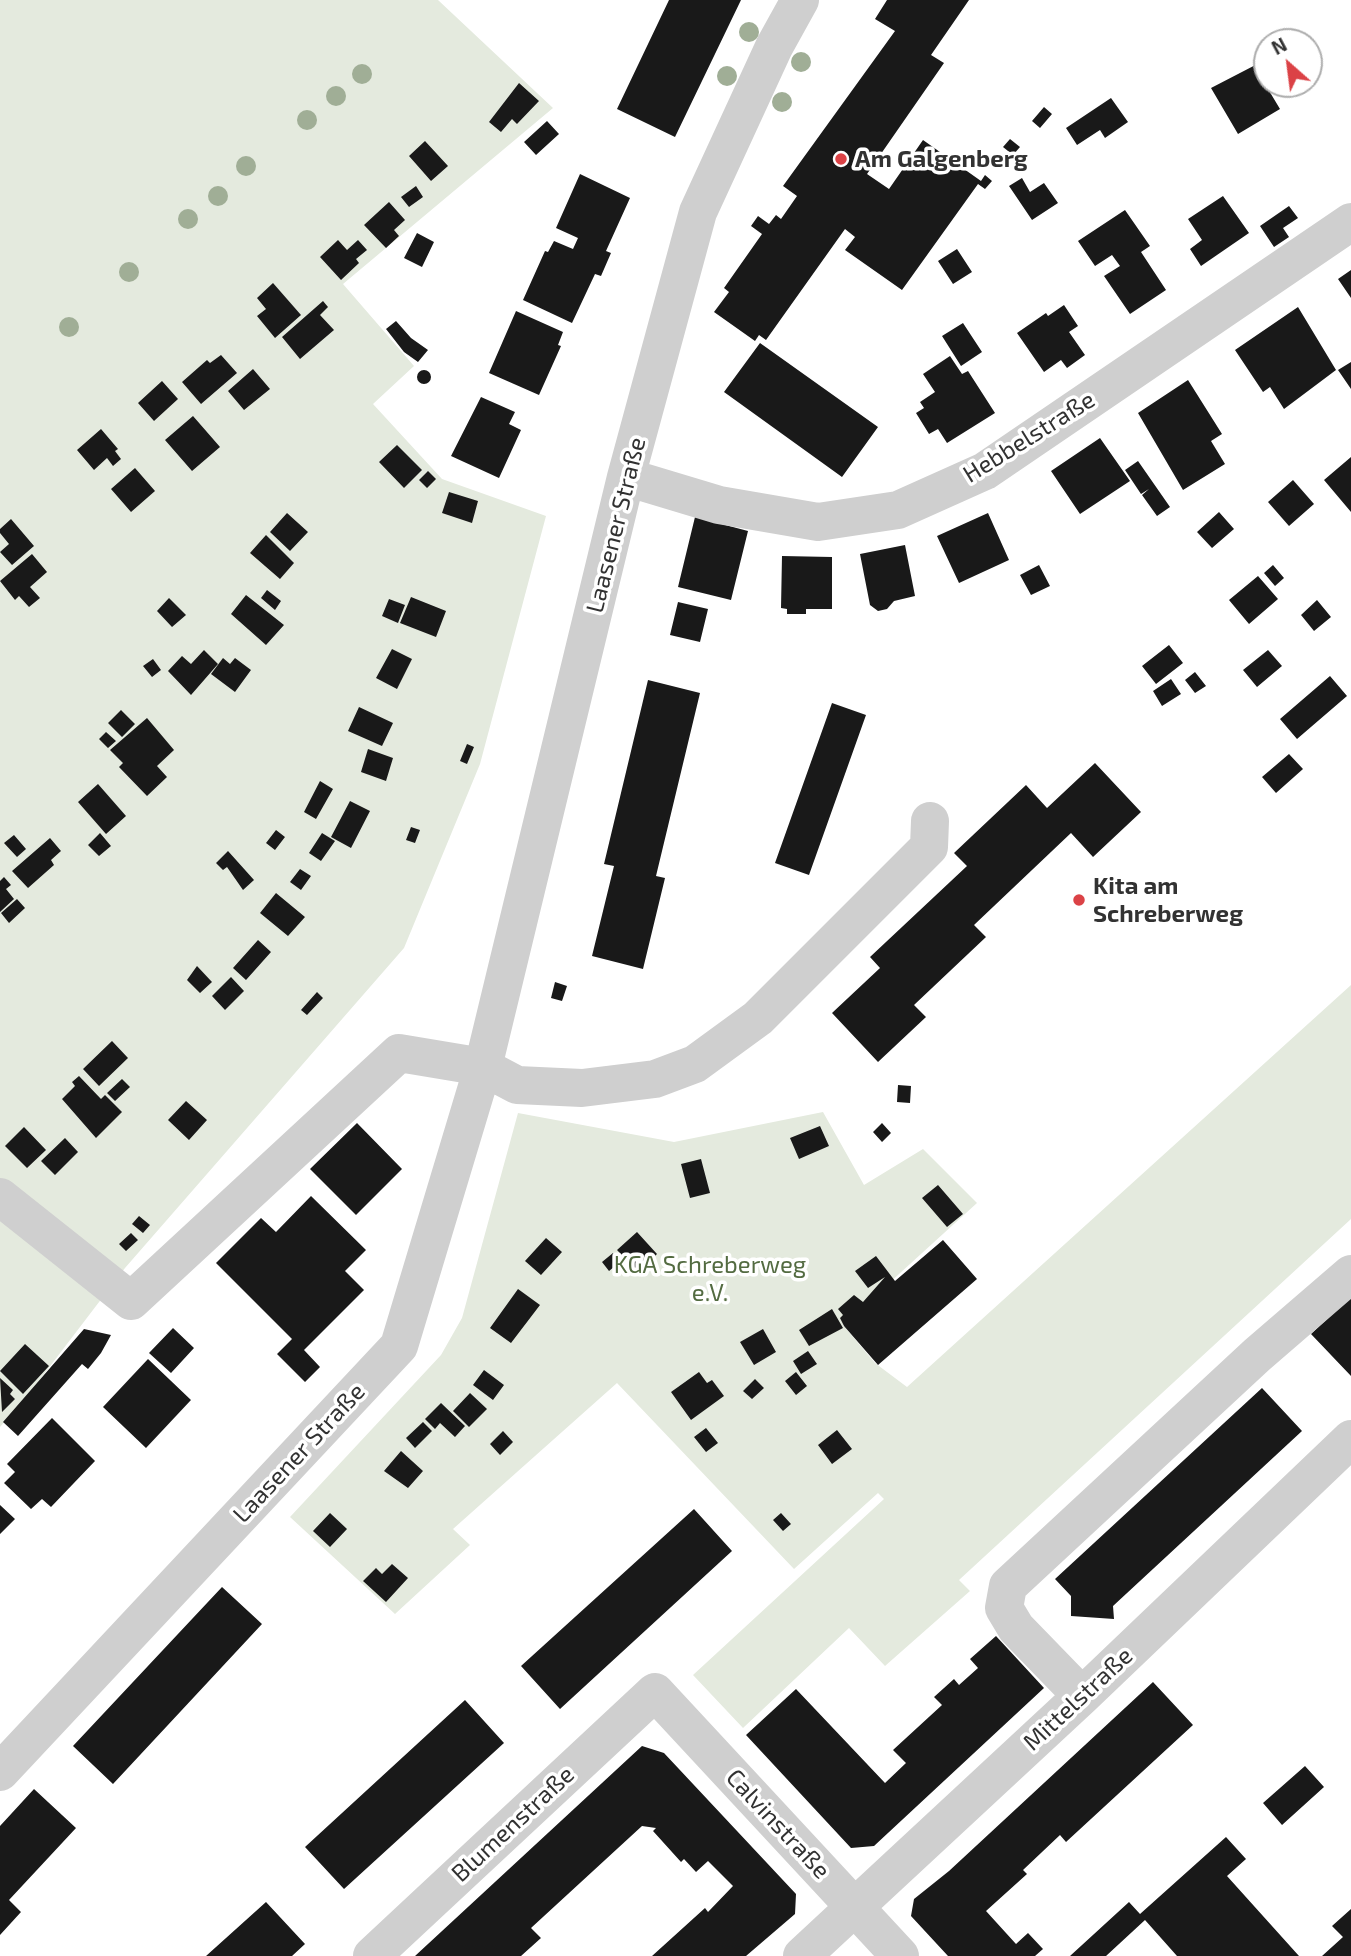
<!DOCTYPE html>
<meta charset="utf-8">
<style>
body{margin:0}
#map{position:relative;width:1351px;height:1956px;overflow:hidden;background:#fff;font-family:"Exo 2",sans-serif}
canvas{display:block}
.north{position:absolute;left:1253px;top:28px;width:70px;height:70px;box-sizing:border-box;background:#fff;border:2px solid #adadad;border-radius:50%;rotate:332deg;font-size:19px;font-weight:700;line-height:28px;text-align:center;color:#323232}
.north::after{content:'';display:block;margin:auto;width:24px;height:32px;background:#db4246;clip-path:polygon(50% 0,100% 100%,50% 72%,0 100%)}
</style>
<div id="map">
<canvas width="1351" height="1956"></canvas>
<div class="north">N</div>
</div>
<script>
const g = document.querySelector('canvas').getContext('2d');
g.lineJoin = 'round';
function fillPath(path, color) { g.fillStyle = color; g.fill(path, 'evenodd'); }
const shape = rows => new Path2D(rows.map(r => 'M' + r).join(''));
function trace(path, color, width, dash) { g.strokeStyle = color; g.lineWidth = width; g.lineCap = dash ? 'butt' : 'round'; g.setLineDash(dash || []); g.stroke(path); }
function label(font, color, halo, rows, align = 'center') {
  g.font = font + ' "Exo 2",sans-serif'; g.lineWidth = 7; g.setLineDash([]); g.textBaseline = 'middle'; g.strokeStyle = halo; g.fillStyle = color; for (const [text, x, y, turn = 0] of rows) {
    g.save(); g.translate(x, y); g.rotate((+turn || 0) * Math.PI / 180); g.textAlign = isNaN(turn) ? turn : align; if (halo) g.strokeText(text, 0, 0); g.fillText(text, 0, 0); g.restore();
  }
}
fillPath(shape([
 [0,0,438,0,553,108,343,284,414,366,373,404,442,479,546,516,480,764,404,948,125,1268,25,1399,0,1427],
 [1351,985,1351,1219,959,1580,970,1591,885,1666,849,1628,743,1728,693,1675,884,1499,878,1493,794,1569,617,1383,453,1529,470,1545,395,1614,290,1517,441,1355,462,1318,518,1113,674,1142,823,1112,864,1185,923,1149,977,1203,843,1325,875,1363,907,1387]
]), '#e4eade');
fillPath(shape([
 [669,0,741,0,675,137,617,109],
 [887,0,969,0,931,55,944,63,867,174,889,189,923,140,981,181,985,175,992,181,985,189,978,184,902,290,845,250,855,237,845,229,766,340,759,335,755,341,714,312,729,292,724,288,762,234,751,226,758,216,769,224,776,215,781,219,797,196,783,186,895,31,875,19],
 [1267,59,1267,76,1262,79,1280,109,1238,134,1211,88],
 [519,83,539,101,517,124,512,119,501,132,489,122],
 [1111,98,1128,122,1105,138,1100,130,1077,145,1066,128],
 [1044,107,1052,114,1040,128,1032,121],
 [547,121,559,134,536,155,524,142],
 [1010,139,1020,147,1013,155,1003,147],
 [425,141,448,166,431,181,409,156],
 [580,174,630,198,606,251,611,253,601,276,595,274,572,323,523,300,545,251,548,252,554,241,573,249,578,238,556,228],
 [1022,178,1030,192,1044,183,1058,203,1032,220,1009,186],
 [416,186,423,197,409,207,401,197],
 [1223,196,1249,233,1201,266,1190,249,1202,240,1188,219],
 [389,202,405,220,394,230,399,236,386,248,364,225],
 [1289,206,1298,218,1283,228,1289,237,1274,247,1260,226],
 [1125,210,1150,246,1141,252,1166,290,1130,314,1104,276,1120,266,1112,255,1095,266,1078,241],
 [417,233,434,242,422,267,404,258],
 [338,240,347,250,358,240,367,250,356,259,359,263,341,280,320,257],
 [957,249,972,272,953,284,938,261],
 [1351,270,1351,298,1338,279],
 [273,283,301,315,275,338,257,316,266,309,257,298],
 [323,301,328,307,320,315,334,330,300,359,282,337],
 [1064,305,1078,326,1069,332,1085,355,1067,368,1061,360,1044,372,1017,333,1046,313,1048,316],
 [1298,307,1336,370,1284,409,1270,387,1263,392,1235,350],
 [516,311,563,332,558,345,561,346,539,395,489,373],
 [396,321,411,338,428,350,418,362,404,352,386,329],
 [963,323,982,352,961,366,942,336],
 [760,343,878,427,842,477,724,392],
 [221,355,237,373,201,404,182,382,207,360,210,363],
 [950,356,962,374,968,371,995,413,947,443,938,429,929,434,916,413,924,408,920,402,935,392,923,374],
 [1351,362,1351,389,1338,370],
 [253,369,270,389,244,410,228,391],
 '417 377a7 7 0 1 1 14 0a7 7 0 1 1-14 0Z',
 [1188,380,1222,434,1211,441,1225,464,1183,490,1138,413],
 [162,381,178,399,154,421,138,403],
 [481,397,515,412,509,424,521,430,499,478,451,456],
 [193,416,220,447,192,471,165,440],
 [101,429,118,449,115,451,121,459,113,466,107,458,94,470,77,450],
 [1100,438,1130,481,1080,514,1051,471],
 [397,445,422,470,404,488,379,462],
 [1351,457,1351,512,1324,480],
 [1138,461,1170,507,1157,516,1142,495,1149,489,1141,494,1125,470],
 [135,468,155,491,131,512,111,489],
 [428,471,436,479,427,488,419,480],
 [1293,480,1314,504,1289,526,1268,502],
 [449,492,478,501,472,523,442,513],
 [1219,512,1234,529,1212,548,1197,532],
 [287,513,308,532,290,551,270,532],
 [988,513,1009,560,959,583,937,536],
 [695,517,748,531,731,600,678,587],
 [11,519,34,546,12,565,0,552,9,544,0,533,0,529],
 [266,535,294,563,280,579,250,553],
 [905,545,915,596,894,601,887,609,878,611,870,605,860,554],
 [32,554,47,572,30,587,40,598,29,607,19,596,15,600,0,581],
 [782,556,832,557,832,609,806,609,806,614,787,614,787,609,781,608],
 [1039,565,1050,586,1031,595,1020,575],
 [1273,565,1284,578,1275,586,1264,573],
 [1258,576,1278,599,1249,624,1229,600],
 [267,590,281,601,275,610,261,598],
 [246,595,284,625,266,645,231,614],
 [411,597,446,611,436,637,400,623],
 [169,598,186,615,172,627,157,611],
 [389,599,405,605,398,623,382,616],
 [1317,600,1331,617,1314,631,1301,615],
 [678,602,708,609,700,642,670,635],
 [1169,645,1183,663,1156,684,1142,666],
 [392,649,412,659,397,689,376,678],
 [204,650,218,664,191,695,168,671,182,656,191,664],
 [1268,650,1282,666,1257,687,1243,670],
 [223,658,230,664,235,658,251,670,235,692,211,674],
 [153,659,161,670,152,677,143,666],
 [1195,672,1206,686,1195,693,1185,680],
 [1330,676,1347,696,1297,739,1280,719],
 [1171,679,1181,694,1162,706,1153,691],
 [648,680,700,693,656,876,665,878,643,969,592,956,614,866,604,864],
 [832,703,866,715,809,875,775,863],
 [359,707,393,723,382,746,348,731],
 [121,710,135,724,122,737,108,723],
 [147,718,174,750,157,766,167,777,147,796,119,767,123,763,110,750],
 [106,732,116,741,108,748,99,739],
 [467,744,474,747,467,764,460,761],
 [368,749,393,758,386,781,361,772],
 [1289,754,1303,769,1276,793,1262,777],
 [1095,763,1141,812,1093,857,1071,833,974,925,986,937,914,1005,926,1017,878,1062,832,1013,880,968,870,957,967,866,954,853,1026,785,1047,808],
 [320,781,333,789,316,819,304,812],
 [98,784,126,816,106,834,78,802],
 [350,801,370,811,351,848,331,837],
 [411,827,420,830,415,843,406,840],
 [276,830,285,837,275,850,266,843],
 [100,833,111,846,99,856,88,845],
 [322,833,335,841,321,861,309,853],
 [14,835,26,849,17,857,4,843],
 [50,838,61,851,51,860,54,865,28,888,12,871],
 [228,851,254,880,243,890,227,867,223,870,216,863],
 [300,869,311,876,301,890,290,882],
 [4,877,11,885,6,889,14,899,0,912,0,881],
 [276,893,305,917,288,936,260,913],
 [17,899,25,908,9,923,1,913],
 [258,940,271,952,246,980,233,968],
 [197,966,212,982,200,993,187,980],
 [231,977,244,991,225,1010,212,996],
 [555,982,567,986,562,1001,551,998],
 [317,992,323,998,307,1015,301,1010],
 [112,1041,128,1058,99,1086,83,1069],
 [79,1076,101,1099,105,1095,122,1112,96,1138,62,1099,75,1086,72,1082],
 [122,1079,130,1087,115,1101,107,1093],
 [898,1085,911,1086,910,1103,897,1102],
 [186,1101,207,1120,189,1140,168,1120],
 [357,1123,402,1169,356,1215,310,1169],
 [882,1123,891,1133,882,1142,873,1132],
 [820,1126,829,1146,799,1159,790,1138],
 [24,1127,46,1150,27,1168,5,1146],
 [65,1138,78,1152,55,1175,41,1161],
 [701,1159,710,1193,690,1198,681,1164],
 [938,1185,963,1214,947,1227,922,1198],
 [311,1196,366,1250,345,1271,364,1290,304,1350,320,1367,305,1382,277,1354,292,1339,216,1263,261,1218,276,1232],
 [139,1216,150,1225,143,1233,132,1224],
 [637,1232,657,1254,638,1272,617,1250],
 [131,1233,138,1240,126,1251,119,1244],
 [546,1238,562,1252,541,1275,525,1261],
 [943,1240,977,1279,878,1365,844,1326,840,1318,843,1315,838,1309,854,1295,863,1302,885,1277,868,1288,855,1271,876,1256,895,1281],
 [613,1253,620,1262,609,1271,602,1262],
 [518,1289,540,1305,511,1343,490,1328],
 [1351,1297,1351,1376,1311,1334],
 [832,1309,843,1328,809,1346,799,1330],
 [173,1328,194,1348,171,1373,149,1353],
 [84,1329,111,1335,101,1353,88,1369,82,1364,18,1436,3,1422],
 [763,1329,776,1352,754,1365,740,1342],
 [25,1344,49,1366,23,1394,0,1371],
 [808,1351,817,1364,801,1374,793,1361],
 [148,1359,191,1400,146,1448,103,1407],
 [484,1370,504,1385,493,1400,473,1385],
 [699,1372,707,1383,712,1380,724,1396,691,1420,671,1392],
 [796,1372,807,1386,796,1395,785,1381],
 [0,1378,13,1390,10,1394,15,1399,2,1412],
 [755,1379,764,1388,752,1399,743,1391],
 [1262,1388,1302,1431,1113,1606,1114,1619,1071,1616,1071,1596,1055,1579],
 [470,1393,487,1409,469,1427,453,1411],
 [441,1403,465,1426,455,1437,440,1423,435,1429,425,1419],
 [52,1418,95,1461,51,1507,42,1499,31,1509,4,1483,15,1472,7,1464],
 [423,1422,432,1431,415,1448,406,1438],
 [706,1428,718,1443,706,1452,694,1437],
 [837,1430,852,1449,832,1464,818,1445],
 [503,1431,513,1442,500,1455,490,1444],
 [401,1451,423,1471,408,1488,384,1471],
 [0,1505,15,1519,0,1534],
 [694,1509,732,1551,560,1709,521,1666],
 [330,1513,347,1529,330,1547,313,1531],
 [781,1513,791,1524,783,1531,773,1520],
 [392,1564,408,1578,386,1602,363,1581,376,1568,382,1574],
 [222,1587,262,1624,113,1784,73,1746],
 [996,1636,1044,1688,874,1846,851,1848,746,1735,796,1689,885,1783,906,1763,893,1750,942,1705,934,1697,954,1679,959,1685,978,1668,970,1659],
 [1153,1682,1193,1725,1066,1842,1060,1835,1023,1870,1027,1874,986,1911,1016,1944,1028,1933,1043,1949,1035,1956,948,1956,911,1916,914,1899,949,1871],
 [465,1700,504,1743,344,1889,305,1847],
 [642,1746,664,1753,796,1894,795,1914,746,1956,652,1956,705,1908,708,1912,733,1886,708,1861,696,1872,684,1859,681,1862,653,1831,656,1828,642,1826,531,1928,541,1938,521,1956,415,1956],
 [1305,1766,1324,1787,1282,1825,1263,1803],
 [34,1789,76,1828,9,1900,21,1912,0,1935,0,1826],
 [1226,1837,1246,1859,1227,1876,1299,1956,1177,1956,1145,1920,1106,1956,1070,1956,1129,1902,1140,1914],
 [266,1902,305,1944,292,1956,206,1956],
 [1351,1909,1351,1956,1322,1956,1343,1937,1332,1926]
]), '#191919');
trace(shape([
 [626,477,719,505,818,522,898,510,985,471,1351,222],
 [0,1197,131,1301,399,1053,483,1067,517,1085,582,1088,655,1079,695,1064,758,1018,929,847,930,821],
 [1082,1696,1016,1628,1004,1608,1008,1586,1257,1355,1351,1274],
 [0,1772,399,1346,483,1067,626,477,698,212,774,47,800,0],
 [372,1956,655,1692,900,1956],
 [802,1956,1082,1696,1351,1439]
]), '#cfcfcf', 38);
g.fillStyle = '#a0ae96';
for (const [x, y] of [
 [749,32],
 [801,62],
 [362,74],
 [727,76],
 [336,96],
 [782,102],
 [307,120],
 [246,166],
 [218,196],
 [188,219],
 [129,272],
 [69,327]
]) { g.beginPath(); g.arc(x, y, 10, 0, 2 * Math.PI); g.fill(); }
for (const [x, y, r, color] of [
 [841,159,7,"#db4246"],
 [1079,900,7,"#db4246"]
]) { const dot = new Path2D(); dot.arc(x, y, r, 0, 2 * Math.PI); g.fillStyle = color; g.fill(dot); trace(dot, '#fff', 2.5); }
label('bold 24px', '#323232', '#fff', [
 ["Am Galgenberg",855,159],
 ["Kita am",1093,886],
 ["Schreberweg",1093,914]
], 'left');
label('24px', '#323232', '#fff', [
 ["Hebbelstraße",1029,437,-32],
 ["Laasener Straße",616,525,-76],
 ["Laasener Straße",299,1453,-47],
 ["Mittelstraße",1078,1699,-43],
 ["Blumenstraße",513,1824,-43],
 ["Calvinstraße",778,1824,47]
]);
label('24px', '#536b41', '#fff', [
 ["KGA Schreberweg",710,1265],
 ["e.V.",710,1293]
]);
</script>
